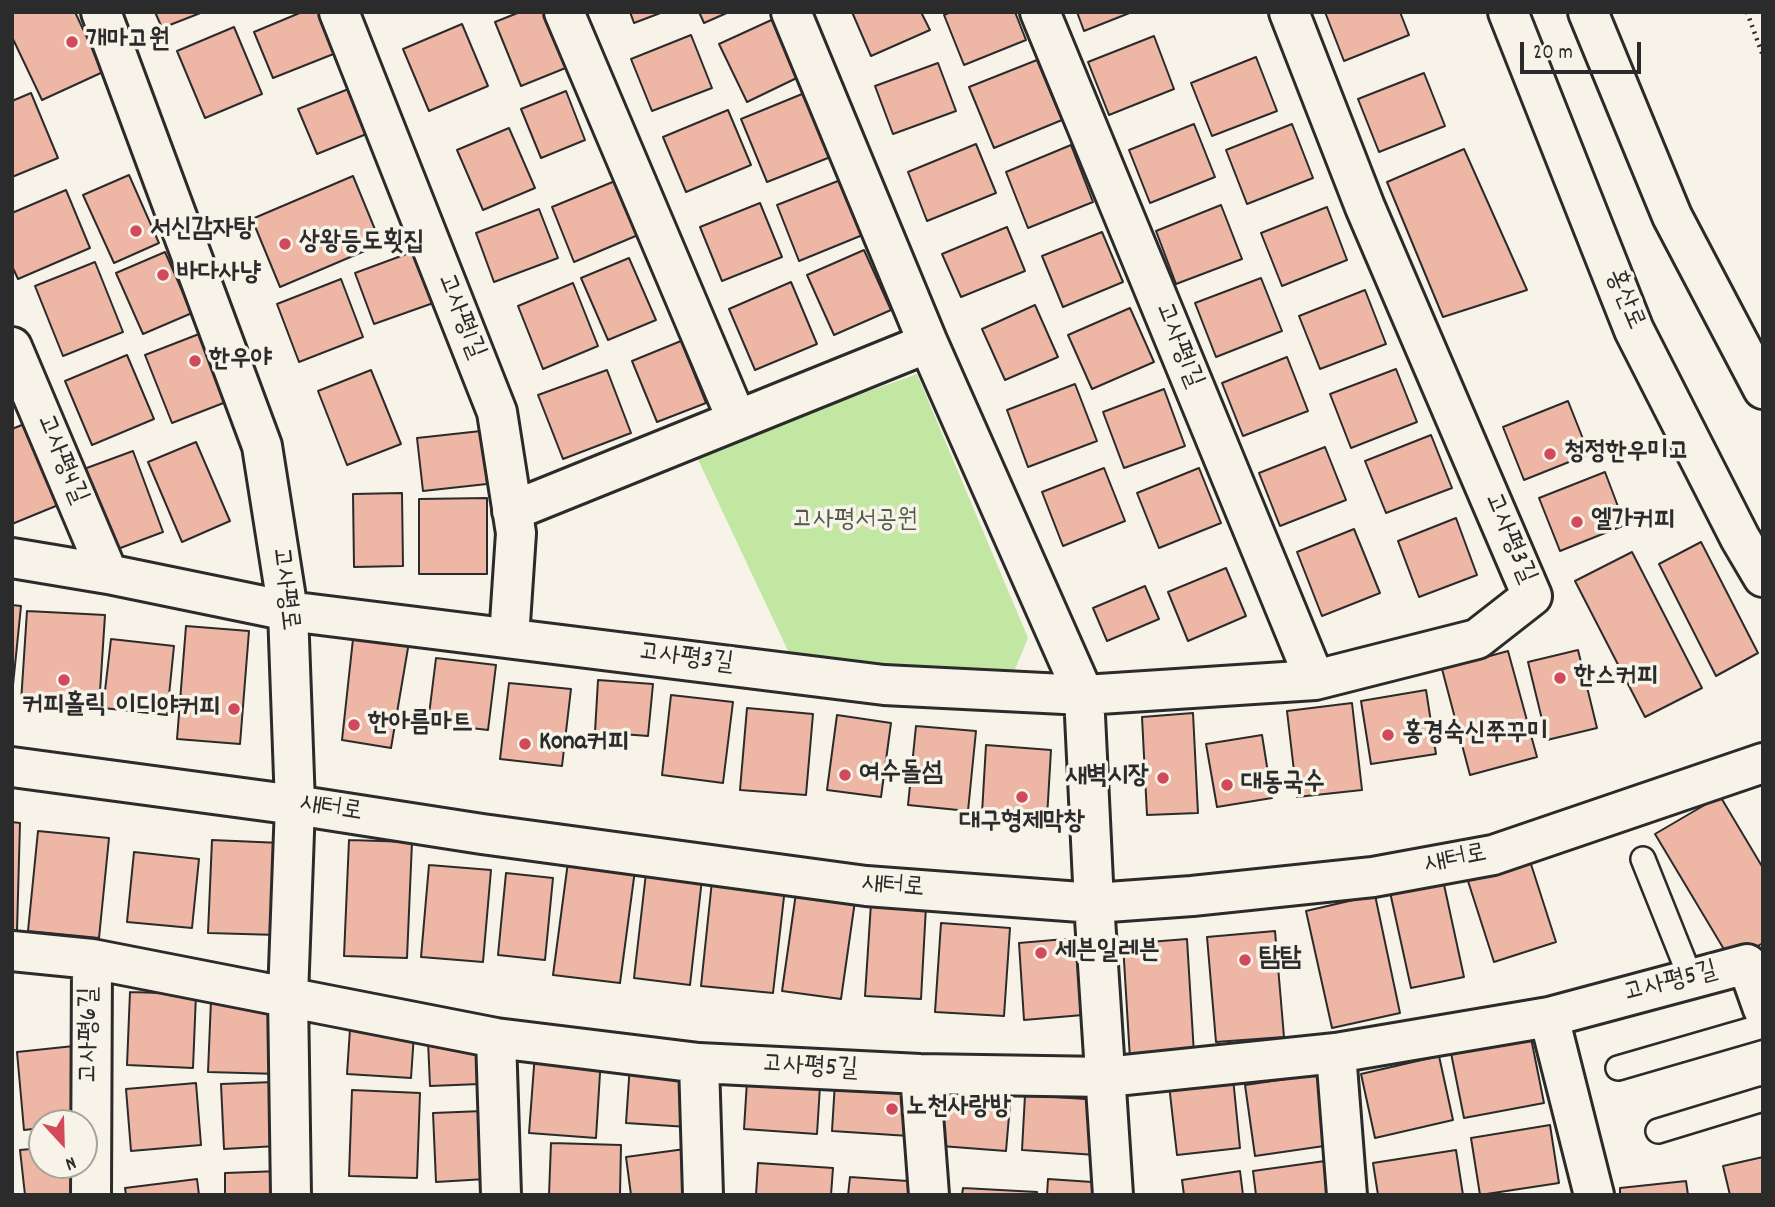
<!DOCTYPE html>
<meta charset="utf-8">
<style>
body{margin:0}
#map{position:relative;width:1775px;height:1207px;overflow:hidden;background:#f7f3e8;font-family:Dekko,sans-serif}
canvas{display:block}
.frame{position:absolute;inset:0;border:14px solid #2b2b2b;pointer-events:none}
.north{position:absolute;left:28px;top:1109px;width:70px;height:70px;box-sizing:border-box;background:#f7f3e8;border:2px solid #a5a39c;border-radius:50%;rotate:158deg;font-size:19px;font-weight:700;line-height:28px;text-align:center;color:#2b2b2b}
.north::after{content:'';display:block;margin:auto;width:24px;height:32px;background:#d1495b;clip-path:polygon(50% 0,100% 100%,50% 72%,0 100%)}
.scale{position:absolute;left:1520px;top:42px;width:121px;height:32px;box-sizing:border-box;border:4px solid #2b2b2b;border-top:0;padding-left:9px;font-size:21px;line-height:24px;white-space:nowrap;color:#2b2b2b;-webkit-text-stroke:5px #f7f3e8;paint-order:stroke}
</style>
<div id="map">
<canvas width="1775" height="1207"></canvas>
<div class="frame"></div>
<div class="north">N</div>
<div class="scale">20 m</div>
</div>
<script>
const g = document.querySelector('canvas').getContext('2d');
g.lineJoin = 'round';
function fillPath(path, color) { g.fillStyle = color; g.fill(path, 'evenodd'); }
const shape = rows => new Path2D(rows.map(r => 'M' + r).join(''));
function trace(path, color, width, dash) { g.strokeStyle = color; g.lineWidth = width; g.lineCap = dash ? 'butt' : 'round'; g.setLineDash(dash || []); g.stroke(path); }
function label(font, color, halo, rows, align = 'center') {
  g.font = font + ' Dekko,"Poor Story",sans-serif'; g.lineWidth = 7; g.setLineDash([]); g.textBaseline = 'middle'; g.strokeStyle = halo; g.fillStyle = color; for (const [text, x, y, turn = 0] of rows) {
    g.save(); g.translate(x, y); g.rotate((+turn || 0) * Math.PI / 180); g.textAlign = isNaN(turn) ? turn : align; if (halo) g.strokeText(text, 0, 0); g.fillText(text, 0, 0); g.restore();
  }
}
fillPath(shape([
 [917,374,1028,638,1011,679,789,653,695,453]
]), '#c1e7a2');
const building = shape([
 [12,12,75,12,103,72,42,100,12,37,12,12],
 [155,12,203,12,162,28,155,12],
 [302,12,325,12,341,51,273,78,254,32,302,12],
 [520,12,551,12,573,65,521,86,495,22,520,12],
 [630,12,663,12,634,23,630,12],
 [699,12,729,12,704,23,699,12],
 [852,12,921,12,930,30,871,56,852,12],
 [951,12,1015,12,1026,40,964,65,944,15,951,12],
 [1077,12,1132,12,1084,31,1077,12],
 [1325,12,1400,12,1409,35,1344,61,1325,12],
 [778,17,805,74,747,102,719,44,778,17],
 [462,24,488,86,429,111,403,49,462,24],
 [234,27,262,94,205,118,177,51,234,27],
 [691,35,712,88,652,111,631,59,691,35],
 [1154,36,1174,89,1109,115,1088,62,1154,36],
 [1256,57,1277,111,1212,136,1191,83,1256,57],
 [1037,60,1062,120,994,148,969,87,1037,60],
 [938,63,956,111,893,134,875,86,938,63],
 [1424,73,1445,126,1379,152,1358,99,1424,73],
 [351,88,369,133,317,154,298,109,351,88],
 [566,91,585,140,541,158,521,109,566,91],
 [807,92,833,156,767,182,741,119,807,92],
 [31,93,58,158,12,177,12,101,31,93],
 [728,110,751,165,686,192,663,137,728,110],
 [1194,124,1215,177,1150,203,1129,150,1194,124],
 [1292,124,1313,178,1247,204,1226,150,1292,124],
 [509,128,535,188,483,210,457,150,509,128],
 [976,144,996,193,927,221,908,172,976,144],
 [1071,145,1093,202,1028,228,1006,172,1071,145],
 [1464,149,1527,290,1443,317,1387,182,1464,149],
 [129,175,159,243,114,263,83,195,129,175],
 [353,176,381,244,280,287,252,219,353,176],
 [843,179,865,234,799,261,777,205,843,179],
 [615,181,638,235,574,262,552,207,615,181],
 [66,190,90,248,18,279,12,266,12,213,66,190],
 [760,203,782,257,722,281,700,227,760,203],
 [1221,205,1242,259,1176,284,1156,231,1221,205],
 [1327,207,1347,260,1282,286,1261,233,1327,207],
 [539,209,558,258,494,282,476,233,539,209],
 [1007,227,1025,271,961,297,942,254,1007,227],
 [1102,232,1123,282,1063,307,1042,256,1102,232],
 [420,249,439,301,374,324,355,273,420,249],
 [864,250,891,310,834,335,807,275,864,250],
 [165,252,192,313,143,334,116,273,165,252],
 [629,258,656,320,608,340,581,278,629,258],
 [95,262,123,332,63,356,35,286,95,262],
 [1261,278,1282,331,1216,357,1195,303,1261,278],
 [341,279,363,337,299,362,277,304,341,279],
 [791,282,817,344,755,370,729,309,791,282],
 [573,283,598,346,543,369,518,306,573,283],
 [1365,290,1386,344,1320,369,1299,316,1365,290],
 [1035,305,1058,357,1005,380,982,329,1035,305],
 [1130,308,1154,362,1092,389,1068,335,1130,308],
 [199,334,226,402,172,423,145,355,199,334],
 [681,341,706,403,657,422,632,361,681,341],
 [127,355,154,419,92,445,65,381,127,355],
 [1287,357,1308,411,1243,436,1222,383,1287,357],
 [1396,369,1417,422,1351,448,1330,394,1396,369],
 [371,370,401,444,347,465,318,391,371,370],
 [607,370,631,433,563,459,538,395,607,370],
 [1075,384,1097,441,1028,467,1007,410,1075,384],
 [1164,389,1185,446,1124,468,1103,412,1164,389],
 [1568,401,1589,454,1524,480,1503,427,1568,401],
 [34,420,68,501,12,524,12,429,34,420],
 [481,431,487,484,423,491,417,438,481,431],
 [1431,435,1452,488,1386,513,1365,461,1431,435],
 [196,442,230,521,182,542,148,462,196,442],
 [1325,447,1346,500,1280,526,1259,473,1325,447],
 [133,451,163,532,115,550,84,469,133,451],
 [1104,468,1125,521,1063,546,1042,492,1104,468],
 [1199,468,1221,523,1159,548,1137,493,1199,468],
 [1605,472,1625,525,1560,551,1539,498,1605,472],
 [402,493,403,566,354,567,353,494,402,493],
 [487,498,487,574,419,574,419,499,487,498],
 [1456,518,1477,575,1419,597,1398,541,1456,518],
 [1354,529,1380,593,1322,616,1297,552,1354,529],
 [1701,542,1758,653,1716,676,1659,564,1701,542],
 [1632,552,1702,688,1645,717,1575,581,1632,552],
 [1226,568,1246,616,1188,641,1168,592,1226,568],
 [1145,586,1159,619,1107,641,1093,608,1145,586],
 [12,605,21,606,12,695,12,605],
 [27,611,105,615,99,707,21,702,27,611],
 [186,626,249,631,240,744,177,739,186,626],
 [111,639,174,646,167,715,103,708,111,639],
 [353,639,409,642,391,748,342,740,353,639],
 [1578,650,1597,728,1547,740,1528,662,1578,650],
 [1508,651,1537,757,1470,775,1442,669,1508,651],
 [436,658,496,665,488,730,428,723,436,658],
 [598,680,653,684,648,736,595,732,598,680],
 [509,683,571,689,562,766,500,759,509,683],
 [1426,690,1436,754,1371,764,1361,701,1426,690],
 [671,695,733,702,723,783,662,775,671,695],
 [1352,703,1362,790,1297,797,1287,711,1352,703],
 [747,708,813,714,806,795,740,790,747,708],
 [1193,713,1198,813,1147,815,1142,717,1193,713],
 [837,715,891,723,881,797,827,790,837,715],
 [916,726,976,731,968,811,908,805,916,726],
 [1262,735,1272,798,1217,807,1206,744,1262,735],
 [986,745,1051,750,1047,818,982,813,986,745],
 [1720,796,1763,868,1763,943,1731,961,1655,834,1720,796],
 [12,822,20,823,17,931,12,931,12,822],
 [38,831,109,838,99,938,28,931,38,831],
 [212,840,281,843,278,935,208,933,212,840],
 [349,840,412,842,407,958,344,956,349,840],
 [134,852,199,859,192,928,127,922,134,852],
 [1529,858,1556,942,1494,962,1467,878,1529,858],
 [568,862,635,870,620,983,553,975,568,862],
 [429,865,491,870,483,962,421,957,429,865],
 [506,873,553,878,545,960,498,955,506,873],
 [646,873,702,879,690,985,634,978,646,873],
 [1443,880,1464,977,1411,988,1390,892,1443,880],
 [712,881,785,888,773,993,701,986,712,881],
 [797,886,856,894,841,999,782,991,797,886],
 [1375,895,1400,1013,1332,1028,1306,911,1375,895],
 [871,903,926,906,921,999,865,996,871,903],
 [941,923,1010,928,1004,1016,935,1012,941,923],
 [1275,931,1284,1037,1216,1042,1207,937,1275,931],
 [1077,938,1083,1015,1024,1020,1019,943,1077,938],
 [1187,939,1194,1054,1130,1059,1123,944,1187,939],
 [130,992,196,994,193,1068,127,1065,130,992],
 [211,1000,282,1002,279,1074,208,1072,211,1000],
 [350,1029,414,1034,411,1078,347,1074,350,1029],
 [1531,1038,1544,1103,1464,1118,1451,1053,1531,1038],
 [478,1039,480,1084,430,1086,428,1041,478,1039],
 [74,1046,82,1123,42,1123,42,1128,24,1130,17,1052,74,1046],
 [535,1053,601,1057,596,1138,529,1133,535,1053],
 [1439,1056,1453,1120,1375,1138,1361,1074,1439,1056],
 [630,1064,693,1069,688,1127,626,1123,630,1064],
 [1320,1074,1331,1145,1255,1156,1245,1085,1320,1074],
 [1233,1078,1240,1148,1177,1155,1169,1085,1233,1078],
 [747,1081,820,1086,817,1134,744,1129,747,1081],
 [274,1082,277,1146,224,1149,221,1084,274,1082],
 [835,1082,913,1087,909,1136,832,1131,835,1082],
 [196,1083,201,1145,131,1151,126,1089,196,1083],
 [945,1088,1011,1093,1006,1151,941,1146,945,1088],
 [352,1090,420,1093,417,1178,349,1176,352,1090],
 [1025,1095,1100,1100,1096,1155,1022,1150,1025,1095],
 [483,1111,486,1179,436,1182,433,1113,483,1111],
 [1550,1125,1559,1183,1480,1195,1471,1138,1550,1125],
 [551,1143,621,1145,620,1195,549,1195,551,1143],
 [42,1148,42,1165,78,1165,82,1195,25,1195,20,1150,42,1148],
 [685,1149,691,1195,631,1195,626,1157,685,1149],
 [1456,1150,1463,1195,1378,1195,1373,1163,1456,1150],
 [1763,1157,1763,1195,1730,1195,1723,1166,1763,1157],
 [1332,1160,1337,1195,1256,1195,1253,1171,1332,1160],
 [758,1163,833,1168,831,1195,756,1195,758,1163],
 [281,1171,282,1195,225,1195,225,1173,281,1171],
 [1240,1171,1243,1195,1184,1195,1182,1180,1240,1171],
 [850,1177,922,1182,922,1195,848,1195,850,1177],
 [197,1179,199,1195,126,1195,125,1188,197,1179],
 [1048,1179,1107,1183,1106,1195,1047,1195,1048,1179],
 [1686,1181,1688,1195,1620,1195,1620,1188,1686,1181],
 [963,1188,1037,1192,1037,1195,962,1195,963,1188]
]);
fillPath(building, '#eeb6a4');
trace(building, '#2b2b2b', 2);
const lane = shape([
 [1643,859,1691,979],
 [1618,1068,1763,1026],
 [1658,1131,1763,1099]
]);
const street = shape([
 [101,12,262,446,288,611,295,805,288,996,291,1195],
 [339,12,497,412,516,533,509,638],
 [564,12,737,420],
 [791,12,928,343,1084,695,1094,903,1113,1195],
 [1040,12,1315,680],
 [12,347,108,574],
 [512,511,928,343],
 [12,558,108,574,288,611,884,685,1084,695,1315,680,1477,639,1532,596,1365,207,1289,12],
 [12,767,295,805,482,834,866,886,1094,903,1192,896,1373,877,1493,855,1763,763],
 [12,951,92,959,496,1038,699,1063,920,1074,1106,1077,1336,1053,1549,1017,1747,964,1763,1009],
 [1549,1017,1594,1195],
 [496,1038,501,1195],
 [1336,1053,1347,1195],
 [699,1063,703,1195],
 [920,1074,929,1195],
 [91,1195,92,959]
]);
const secondary = shape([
 [1508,12,1634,330,1740,538,1763,577],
 [1588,12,1672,216,1763,389]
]);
trace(lane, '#2b2b2b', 28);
trace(street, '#2b2b2b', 44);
trace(secondary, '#2b2b2b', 44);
trace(shape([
 [1747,12,1763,56]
]), '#2b2b2b', 4.5, [2, 5]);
trace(lane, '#f7f3e8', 23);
trace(street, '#f7f3e8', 38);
trace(secondary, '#f7f3e8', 38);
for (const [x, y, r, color] of [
 [72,42,7,"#d1495b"],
 [136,231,7,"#d1495b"],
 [285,244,7,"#d1495b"],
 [163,275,7,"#d1495b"],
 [195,361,7,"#d1495b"],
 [1550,454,7,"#d1495b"],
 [1577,522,7,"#d1495b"],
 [1560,678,7,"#d1495b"],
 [64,680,7,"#d1495b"],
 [234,709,7,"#d1495b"],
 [354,725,7,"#d1495b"],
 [1388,735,7,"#d1495b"],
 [525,744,7,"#d1495b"],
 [845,775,7,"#d1495b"],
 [1163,778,7,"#d1495b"],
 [1227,785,7,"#d1495b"],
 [1022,797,7,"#d1495b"],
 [1041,953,7,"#d1495b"],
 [1245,960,7,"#d1495b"],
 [892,1109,7,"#d1495b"]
]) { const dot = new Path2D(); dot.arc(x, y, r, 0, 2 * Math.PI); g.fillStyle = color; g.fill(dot); trace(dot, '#f7f3e8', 2.5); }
label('bold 26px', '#2b2b2b', '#f7f3e8', [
 ["개마고원",86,42],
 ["서신감자탕",150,231],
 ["상왕등도횟집",299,244],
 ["바다사냥",177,275],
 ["한우야",209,361],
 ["청정한우미고",1564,454],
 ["엘가커피",1591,522],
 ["한스커피",1574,678],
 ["커피홀릭",64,707,"center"],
 ["이디야커피",220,709,"right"],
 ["한아름마트",368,725],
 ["홍경숙신쭈꾸미",1402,735],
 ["Kona커피",539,744],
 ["여수돌섬",859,775],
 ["새벽시장",1149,778,"right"],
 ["대동국수",1241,785],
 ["대구형제막창",1022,824,"center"],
 ["세븐일레븐",1055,953],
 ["탐탐",1259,960],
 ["노천사랑방",906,1109]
], 'left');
label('26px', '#2b2b2b', '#f7f3e8', [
 ["홍산로",1623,300,67],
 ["고사평1길",459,317,68],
 ["고사평1길",1177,346,68],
 ["고사평4길",60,460,67],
 ["고사평3길",1508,539,67],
 ["고사평로",283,589,83],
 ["고사평3길",686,660,7],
 ["새터로",331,810,9],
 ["새터로",1456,861,-11],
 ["새터로",893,888,5],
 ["고사평5길",1671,984,-15],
 ["고사평6길",91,1035,-90],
 ["고사평5길",810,1069,3]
]);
label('26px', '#505a49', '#f7f3e8', [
 ["고사평서공원",855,522]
]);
</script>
